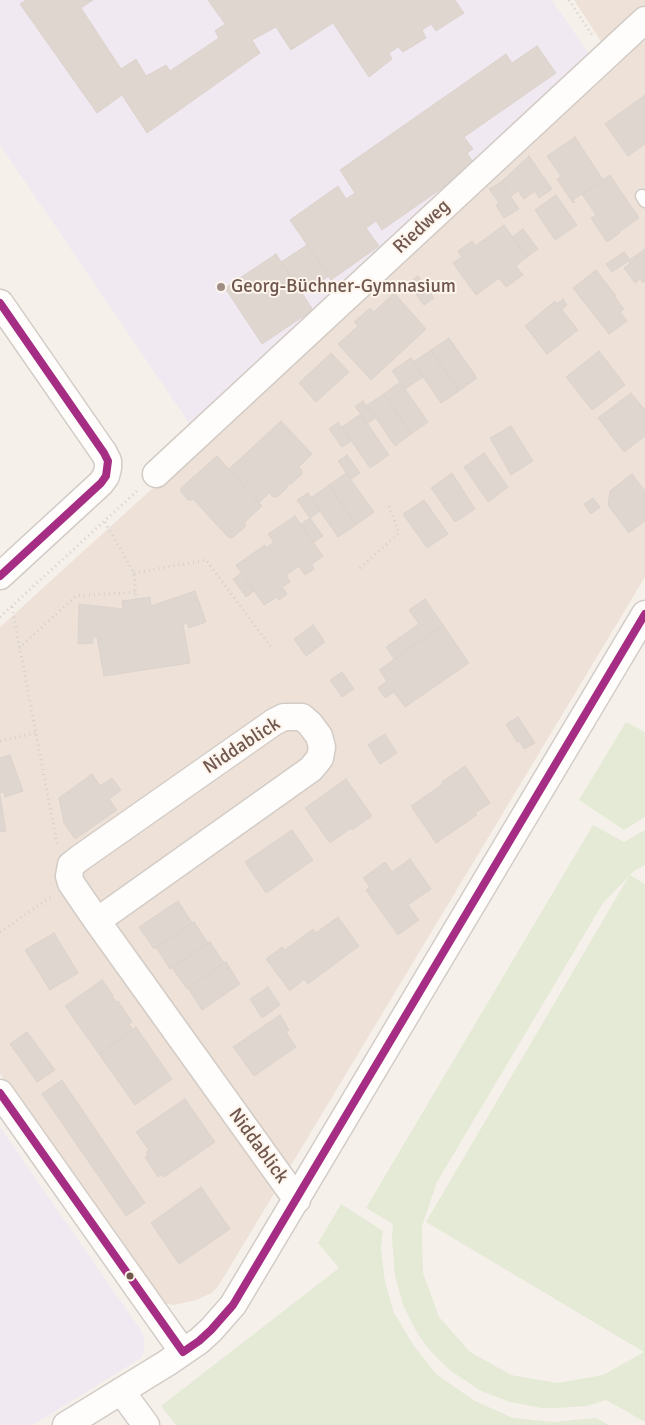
<!DOCTYPE html>
<meta charset="utf-8">
<style>
body{margin:0}
canvas{display:block;background:#f6f0ea}
</style>
<canvas width="645" height="1425"></canvas>
<script>
const g = document.querySelector('canvas').getContext('2d');
g.lineJoin = 'round';
function fillPath(path, color) { g.fillStyle = color; g.fill(path, 'evenodd'); }
const shape = rows => new Path2D(rows.map(r => 'M' + r).join(''));
function trace(path, color, width, dash) { g.strokeStyle = color; g.lineWidth = width; g.lineCap = dash ? 'butt' : 'round'; g.setLineDash(dash || []); g.stroke(path); }
function label(font, color, halo, rows, align = 'center') {
  g.font = font + ' Signika,sans-serif'; g.lineWidth = 4; g.setLineDash([]); g.textBaseline = 'middle'; g.strokeStyle = halo; g.fillStyle = color; for (const [text, x, y, turn = 0] of rows) {
    g.save(); g.translate(x, y); g.rotate((+turn || 0) * Math.PI / 180); g.textAlign = isNaN(turn) ? turn : align; if (halo) g.strokeText(text, 0, 0); g.fillText(text, 0, 0); g.restore();
  }
}
fillPath(shape([
 [574,0,645,0,645,577,219,1285,212,1293,196,1300,174,1305,158,1302,0,1074,0,627,617,66]
]), '#eee2d8');
fillPath(shape([
 [0,0,552,0,591,57,193,429,0,145],
 [0,1127,142,1332,144,1339,144,1351,141,1358,33,1425,0,1425]
]), '#f1e9f1');
fillPath(shape([
 [626,722,645,732,645,817,624,830,579,800],
 [593,825,624,842,645,830,645,865,634,871,630,875,645,884,645,1422,606,1400,587,1406,555,1408,541,1408,510,1402,481,1391,451,1371,440,1361,427,1347,416,1331,403,1305,395,1276,392,1238,393,1224,366,1208],
 [629,876,426,1222,644,1352,603,1375,557,1383,511,1375,470,1352,439,1317,423,1273,422,1226,437,1182,603,903],
 [341,1204,383,1231,381,1248,385,1282,394,1313,414,1346,436,1374,475,1401,513,1418,553,1422,596,1418,609,1425,176,1425,161,1406,339,1268,318,1243]
]), '#e4ead6');
const building = shape([
 [26,0,93,0,81,8,121,69,136,59,146,76,166,65,170,71,219,38,215,31,225,24,208,0,455,0,464,13,436,31,431,24,422,30,426,38,403,52,398,47,389,53,392,59,369,77,333,23,291,50,276,27,252,40,260,53,147,133,122,95,97,113,20,4,26,0],
 [537,46,556,73,464,137,473,149,467,153,475,165,382,230,376,221,366,228,379,246,331,280,290,220,338,186,346,199,355,193,340,170,506,54,512,63,537,46],
 [645,95,645,144,628,156,605,124,645,95],
 [575,137,603,180,573,200,575,202,573,203,557,179,561,176,547,156,575,137],
 [529,156,552,189,539,198,535,191,524,199,518,191,511,196,501,182,529,156],
 [610,175,639,218,619,232,620,233,607,242,591,218,596,215,582,194,610,175],
 [501,182,519,209,504,218,496,205,499,203,489,189,501,182],
 [556,195,577,225,555,240,535,210,556,195],
 [504,225,527,257,516,266,523,275,506,287,499,278,476,295,453,263,462,257,458,251,472,241,475,246,504,225],
 [523,229,538,249,527,257,512,237,523,229],
 [307,245,329,276,302,294,281,262,307,245],
 [645,249,645,281,643,283,640,279,635,283,624,268,630,264,628,261,645,249],
 [624,252,630,260,612,272,606,264,624,252],
 [276,254,313,310,262,344,225,288,276,254],
 [596,270,616,296,615,297,624,309,620,312,627,321,609,334,573,288,596,270],
 [418,276,434,298,424,305,408,283,418,276],
 [394,293,426,329,371,380,338,344,358,326,354,322,370,308,374,312,394,293],
 [563,299,567,305,562,310,578,330,547,354,525,326,555,301,557,304,563,299],
 [449,338,477,378,459,391,431,350,449,338],
 [431,350,459,391,441,403,413,362,431,350],
 [599,351,625,385,592,410,566,377,599,351],
 [331,353,349,372,316,402,299,383,331,353],
 [411,358,423,377,405,389,392,371,411,358],
 [400,382,428,422,411,434,384,394,400,382],
 [631,393,645,410,645,436,624,452,598,418,631,393],
 [384,394,411,434,395,446,367,405,384,394],
 [363,401,375,418,367,424,355,406,363,401],
 [361,414,389,455,370,468,342,427,361,414],
 [281,421,312,454,299,467,302,470,302,474,291,484,288,484,288,487,277,497,273,497,269,493,259,503,229,469,281,421],
 [338,422,351,441,342,447,329,429,338,422],
 [511,426,533,461,511,475,490,438,511,426],
 [484,453,508,487,488,502,464,467,484,453],
 [347,455,360,473,351,479,338,461,347,455],
 [217,456,262,506,245,522,245,527,232,538,228,537,193,499,192,500,188,500,181,492,181,488,217,456],
 [346,473,374,512,356,525,329,485,346,473],
 [452,473,475,509,455,522,431,488,452,473],
 [632,474,645,491,645,521,629,533,608,505,610,491,632,474],
 [329,485,356,525,338,537,311,498,329,485],
 [308,493,320,511,310,518,297,500,308,493],
 [593,498,600,507,591,514,584,504,593,498],
 [424,500,448,534,427,548,403,514,424,500],
 [295,516,323,556,312,564,314,569,305,575,299,566,286,575,290,582,282,587,287,594,279,600,277,597,264,605,236,565,265,545,266,548,274,542,268,534,295,516],
 [310,518,323,536,314,542,301,524,310,518],
 [242,573,254,591,246,597,233,579,242,573],
 [195,591,206,622,189,628,187,623,183,625,190,663,104,676,97,637,93,637,93,643,78,644,79,604,123,609,122,601,150,597,151,606,195,591],
 [425,599,443,625,394,659,386,647,419,624,409,610,425,599],
 [313,625,325,642,306,656,294,639,313,625],
 [443,625,469,663,405,707,394,692,385,698,378,688,387,681,379,670,443,625],
 [342,672,354,689,342,697,330,680,342,672],
 [518,717,535,743,524,749,519,741,517,742,506,724,518,717],
 [385,734,397,753,380,764,368,745,385,734],
 [10,755,23,791,5,797,4,792,0,793,0,758,10,755],
 [465,766,490,803,475,813,477,815,436,843,411,806,443,784,442,782,465,766],
 [92,774,100,786,112,778,121,790,109,799,117,810,75,839,64,823,59,798,92,774],
 [346,779,372,816,352,830,351,828,330,843,305,808,346,779],
 [0,795,6,831,0,832,0,795],
 [292,830,313,860,266,893,245,862,292,830],
 [410,859,431,889,408,905,419,920,398,935,366,890,370,887,363,878,385,862,392,872,410,859],
 [178,901,192,923,154,949,139,927,178,901],
 [338,917,359,946,308,984,304,979,290,991,266,959,282,947,285,950,313,929,316,933,338,917],
 [194,922,208,943,170,969,156,947,194,922],
 [54,933,78,973,50,990,25,950,54,933],
 [210,942,224,963,187,989,172,968,210,942],
 [226,962,240,984,202,1010,188,988,226,962],
 [102,980,113,995,112,996,116,1002,118,1001,132,1022,129,1024,133,1030,99,1054,65,1006,102,980],
 [268,987,280,1005,262,1018,250,999,268,987],
 [280,1015,289,1030,286,1032,296,1047,254,1076,233,1047,280,1015],
 [136,1027,172,1079,135,1105,99,1054,136,1027],
 [27,1032,55,1070,37,1082,10,1044,27,1032],
 [62,1080,145,1203,126,1216,42,1094,62,1080],
 [185,1099,215,1142,164,1177,162,1174,158,1177,145,1157,148,1155,146,1152,149,1150,136,1132,185,1099],
 [201,1187,230,1229,179,1264,151,1223,201,1187]
]);
fillPath(building, '#dfd6d0');
trace(building, '#ddd3cd', 1);
const lane = shape([
 [642,196,645,201]
]);
const street = shape([
 [0,303,104,453,108,461,108,468,106,476,101,483,0,576],
 [156,474,645,20],
 [97,921,311,769,320,758,322,747,319,736,310,724,302,717,284,717,274,722,80,858,71,865,69,876,71,883,97,921,297,1200],
 [0,1093,183,1352],
 [121,1391,146,1425],
 [66,1425,167,1363,199,1341,211,1330,233,1305,645,614]
]);
trace(lane, '#d3ccc6', 15);
trace(street, '#d3ccc6', 29);
trace(shape([
 [569,0,592,35],
 [105,522,134,573,136,599],
 [360,568,399,533,388,504],
 [134,573,206,560,271,647],
 [12,607,57,844],
 [0,617,137,491],
 [19,648,76,596,136,592],
 [0,741,36,733],
 [0,932,51,897]
]), '#d6cfcb', 3, [1, 4]);
trace(lane, '#fefdfc', 12);
trace(street, '#fefdfc', 26);
trace(shape([
 [0,303,104,453,108,461,106,476,101,483,0,576],
 [0,1093,183,1352,199,1341,211,1330,233,1305,645,614]
]), '#a52e84', 8);
for (const [x, y, r, color] of [
 [221,287,5,"#9f8d85"],
 [130,1276,4.5,"#70574e"]
]) { const dot = new Path2D(); dot.arc(x, y, r, 0, 2 * Math.PI); g.fillStyle = color; g.fill(dot); trace(dot, '#fdf5ec', 2); }
label('19px', '#70574e', '#fdf5ec', [
 ["Riedweg",422,227,-43],
 ["Niddablick",242,746,-33],
 ["Niddablick",258,1146,54]
]);
label('19px', '#70574e', '#fdf5ec', [
 ["Georg-Büchner-Gymnasium",231,287]
], 'left');
</script>
